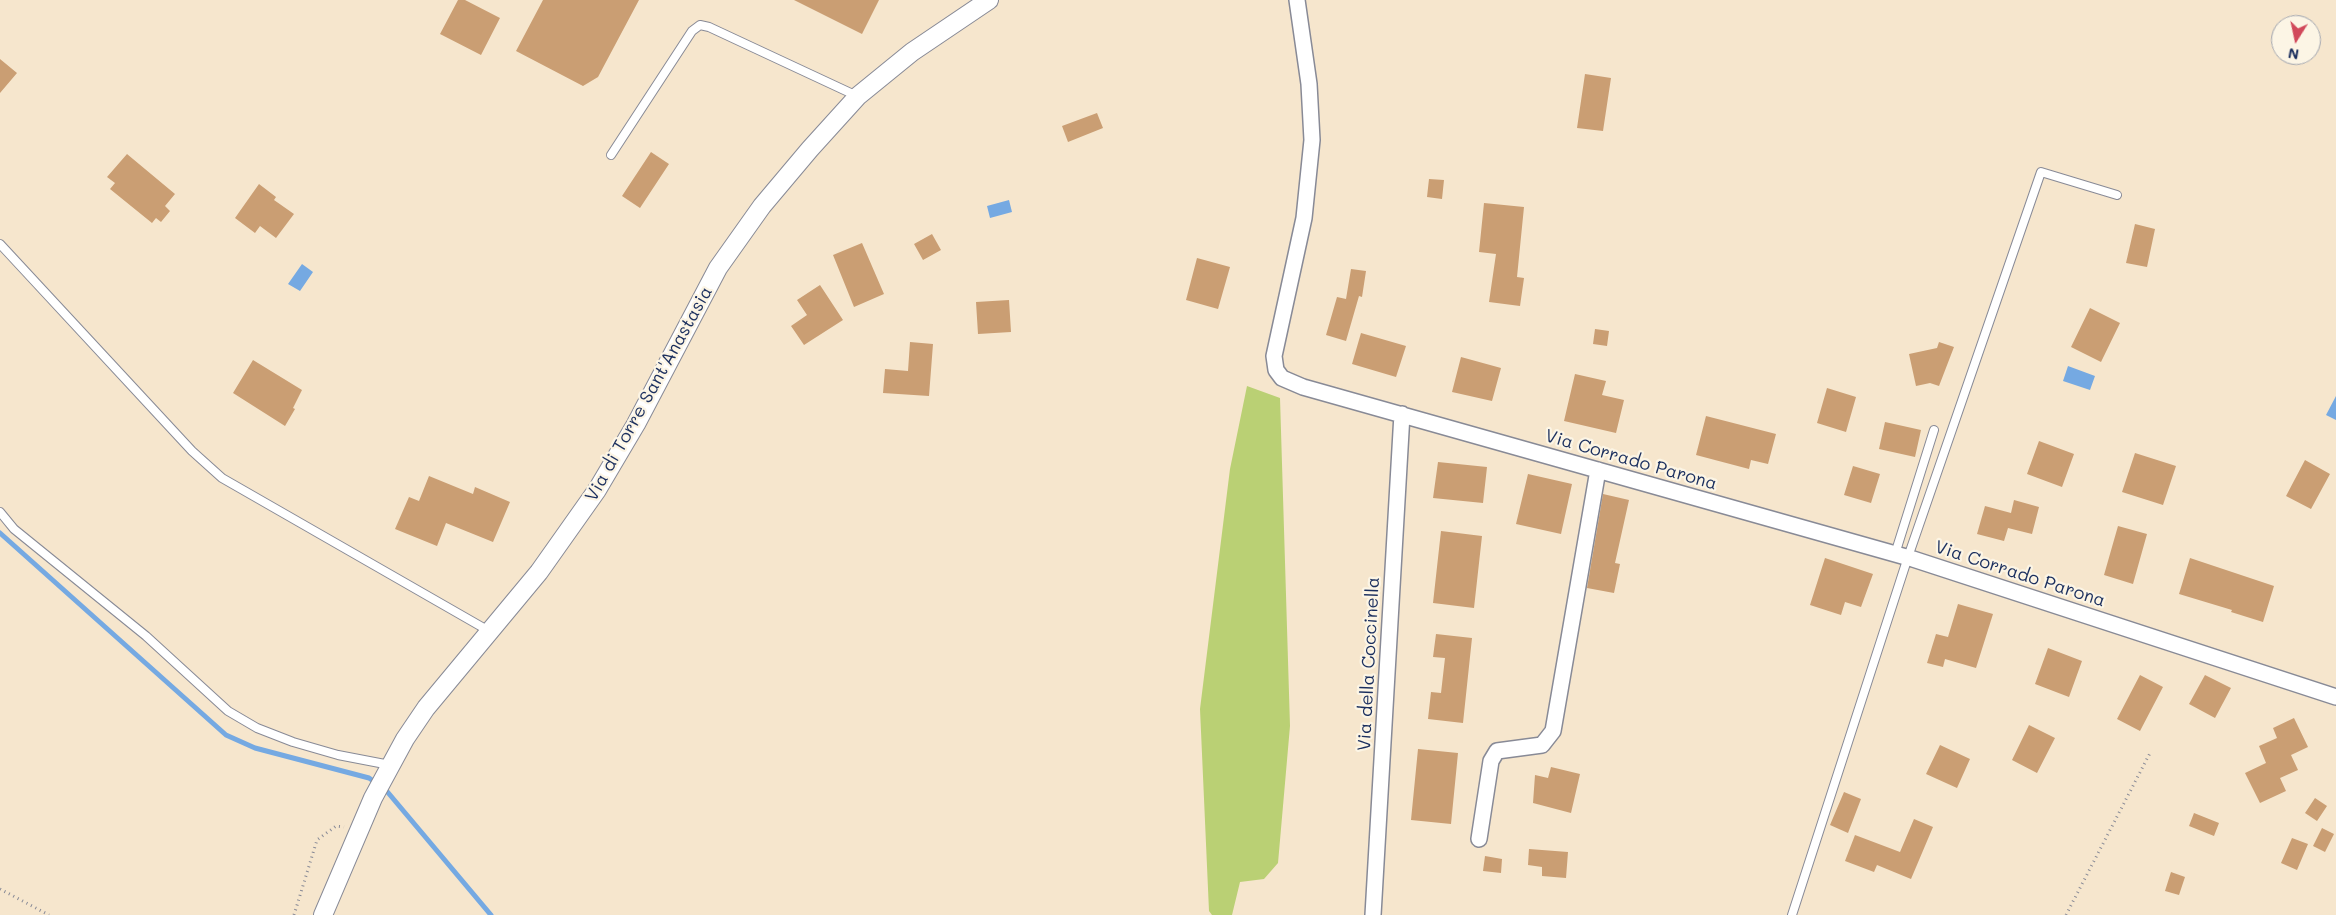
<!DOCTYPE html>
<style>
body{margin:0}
#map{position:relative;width:2336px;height:915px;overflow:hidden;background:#f6e6cd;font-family:Mali,sans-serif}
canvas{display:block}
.north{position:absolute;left:2271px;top:15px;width:50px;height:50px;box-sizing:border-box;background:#fcf5e5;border:1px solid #a2a6af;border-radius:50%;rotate:190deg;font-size:14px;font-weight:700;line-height:20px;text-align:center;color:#1b2f5e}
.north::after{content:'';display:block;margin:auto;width:18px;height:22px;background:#d1495b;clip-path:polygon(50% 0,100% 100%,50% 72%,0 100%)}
</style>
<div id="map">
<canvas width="2336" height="915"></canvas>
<div class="north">N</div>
</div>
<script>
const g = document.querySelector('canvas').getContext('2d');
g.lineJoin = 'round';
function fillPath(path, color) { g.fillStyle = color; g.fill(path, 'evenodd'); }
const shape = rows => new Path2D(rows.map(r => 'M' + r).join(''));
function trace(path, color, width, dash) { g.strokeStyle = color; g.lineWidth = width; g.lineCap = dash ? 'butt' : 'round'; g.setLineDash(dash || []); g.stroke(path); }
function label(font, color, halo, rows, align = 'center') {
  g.font = font + ' Mali,sans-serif'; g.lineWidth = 4.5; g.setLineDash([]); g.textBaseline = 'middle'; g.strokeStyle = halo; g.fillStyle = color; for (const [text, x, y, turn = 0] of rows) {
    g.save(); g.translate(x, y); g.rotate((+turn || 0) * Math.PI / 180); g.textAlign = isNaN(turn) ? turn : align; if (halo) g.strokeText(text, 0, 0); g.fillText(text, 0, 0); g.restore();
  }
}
fillPath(shape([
 [1247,386,1280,398,1290,726,1278,863,1264,879,1240,882,1232,915,1212,915,1209,911,1200,709,1230,469]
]), '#bad074');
fillPath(shape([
 [1009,200,1012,212,990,218,987,206],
 [302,264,313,272,300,291,288,284],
 [2068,366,2095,376,2090,390,2063,381],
 [2336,396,2336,420,2326,415]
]), '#75a9e2');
trace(shape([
 [0,533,226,735,255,748,369,778,385,789,491,915]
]), '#75a9e2', 5);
fillPath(shape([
 [458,0,465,0,500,18,481,55,440,34],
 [543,0,639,0,598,77,583,86,516,51],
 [794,0,879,0,862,34],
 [0,59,17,73,0,93],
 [1585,74,1611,78,1603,131,1577,128],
 [1097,113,1103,128,1068,142,1062,126],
 [651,152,669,164,640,208,622,196],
 [127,154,175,194,165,206,170,211,161,222,156,218,152,223,110,189,115,183,107,177],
 [1429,179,1444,180,1442,199,1427,197],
 [259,184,276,197,274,200,294,214,276,238,260,226,255,233,235,218],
 [1484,203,1524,207,1517,277,1524,278,1520,306,1489,302,1496,254,1479,252],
 [2135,224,2155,229,2147,267,2126,263],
 [932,234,941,250,923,260,914,244],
 [862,243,884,294,854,307,833,255],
 [1197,258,1230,267,1218,309,1186,300],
 [1351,269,1366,271,1362,297,1359,296,1346,341,1326,335,1337,297,1346,299],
 [820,285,843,320,804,345,791,326,807,315,797,300],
 [1009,300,1011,332,978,334,976,302],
 [2090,308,2120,323,2101,362,2071,347],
 [1595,329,1609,331,1607,346,1593,344],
 [1361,333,1406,346,1396,377,1352,364],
 [910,342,933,344,929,396,883,393,885,369,908,371],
 [1939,342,1954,347,1939,386,1930,383,1916,386,1909,354,1937,348],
 [1461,357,1501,368,1492,401,1452,392],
 [253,360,302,390,293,408,295,409,285,426,233,393],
 [1575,374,1606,381,1602,395,1624,400,1616,433,1564,421],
 [1827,388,1856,397,1846,432,1817,423],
 [1706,416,1776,434,1768,464,1751,460,1749,469,1696,455],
 [1885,422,1921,430,1915,457,1879,449],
 [2039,441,2074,454,2062,487,2027,474],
 [2135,453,2176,466,2163,505,2122,492],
 [2305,460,2330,474,2311,509,2286,496],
 [1438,462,1487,467,1483,503,1433,498],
 [1853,466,1880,474,1871,503,1844,495],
 [1528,474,1572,484,1561,534,1516,524],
 [429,476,473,494,475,487,510,502,493,542,446,523,437,546,395,529,409,497,419,501],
 [1603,494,1629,500,1615,563,1620,564,1614,593,1587,588],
 [2014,500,2039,507,2032,534,2008,528,2004,541,1977,534,1985,506,2011,513],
 [2118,526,2147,534,2133,584,2104,575],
 [1441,531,1482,536,1474,608,1433,603],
 [1825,558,1873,574,1861,607,1845,602,1841,615,1810,605],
 [2190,558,2274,586,2263,622,2231,612,2232,610,2179,594],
 [1958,604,1993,614,1976,668,1945,659,1943,667,1927,663,1936,634,1948,637],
 [1436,634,1472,638,1463,723,1428,719,1431,692,1441,693,1445,658,1433,657],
 [2048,648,2082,661,2069,697,2035,684],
 [2140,675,2163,687,2140,731,2117,719],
 [2205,675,2231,688,2215,718,2189,704],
 [2294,718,2308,747,2291,755,2298,770,2280,778,2286,791,2260,803,2245,773,2266,763,2259,746,2277,738,2273,728],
 [2029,725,2055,738,2037,773,2012,760],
 [1940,745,1970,759,1957,788,1926,774],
 [1418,749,1458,753,1451,824,1411,820],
 [1551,767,1580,774,1571,813,1533,803,1535,775,1548,778],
 [1844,792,1861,799,1848,833,1830,825],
 [2315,798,2327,806,2317,821,2305,813],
 [2194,813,2219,823,2214,836,2189,826],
 [1914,819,1933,827,1911,879,1877,865,1874,872,1845,861,1855,835,1900,852],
 [2322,828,2334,834,2325,852,2313,846],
 [2292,838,2308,844,2297,870,2281,863],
 [1529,849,1568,852,1566,878,1542,876,1542,867,1528,865],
 [1485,856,1502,859,1501,873,1483,871],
 [2171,872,2185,877,2179,895,2165,891]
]), '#ca9e73');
const service = shape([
 [611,155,692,31,700,25,709,27,857,96],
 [0,244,192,451,222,478,489,631],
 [0,512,14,529,146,636,228,711,257,728,293,742,338,755,390,765],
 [1895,554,1934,430],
 [1792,915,1908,557,2041,172,2117,195]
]);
const minor = shape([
 [1297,0,1309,84,1312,140,1304,218,1274,356,1276,370,1282,378,1303,387,1913,559,2336,697],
 [1479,839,1491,761,1497,751,1542,745,1553,731,1598,470],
 [1373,915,1402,414]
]);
const tertiary = shape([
 [323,915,373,798,405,739,426,708,539,572,597,490,636,424,718,268,762,206,810,149,858,96,912,52,989,0]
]);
trace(service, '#888a96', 10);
trace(minor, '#888a96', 18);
trace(tertiary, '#888a96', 20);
trace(shape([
 [0,889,49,915],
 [294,915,317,840,336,826,344,827],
 [2066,915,2150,753]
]), '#888a96', 3, [1, 4]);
trace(service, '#fff', 8);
trace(minor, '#fff', 15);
trace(tertiary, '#fff', 18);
label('18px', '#1b2f5e', '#fcf5e5', [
 ["Via di Torre Sant'Anastasia",649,394,-61],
 ["Via Corrado Parona",1631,460,16],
 ["Via Corrado Parona",2020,574,18],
 ["Via della Coccinella",1369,664,-87]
]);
</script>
